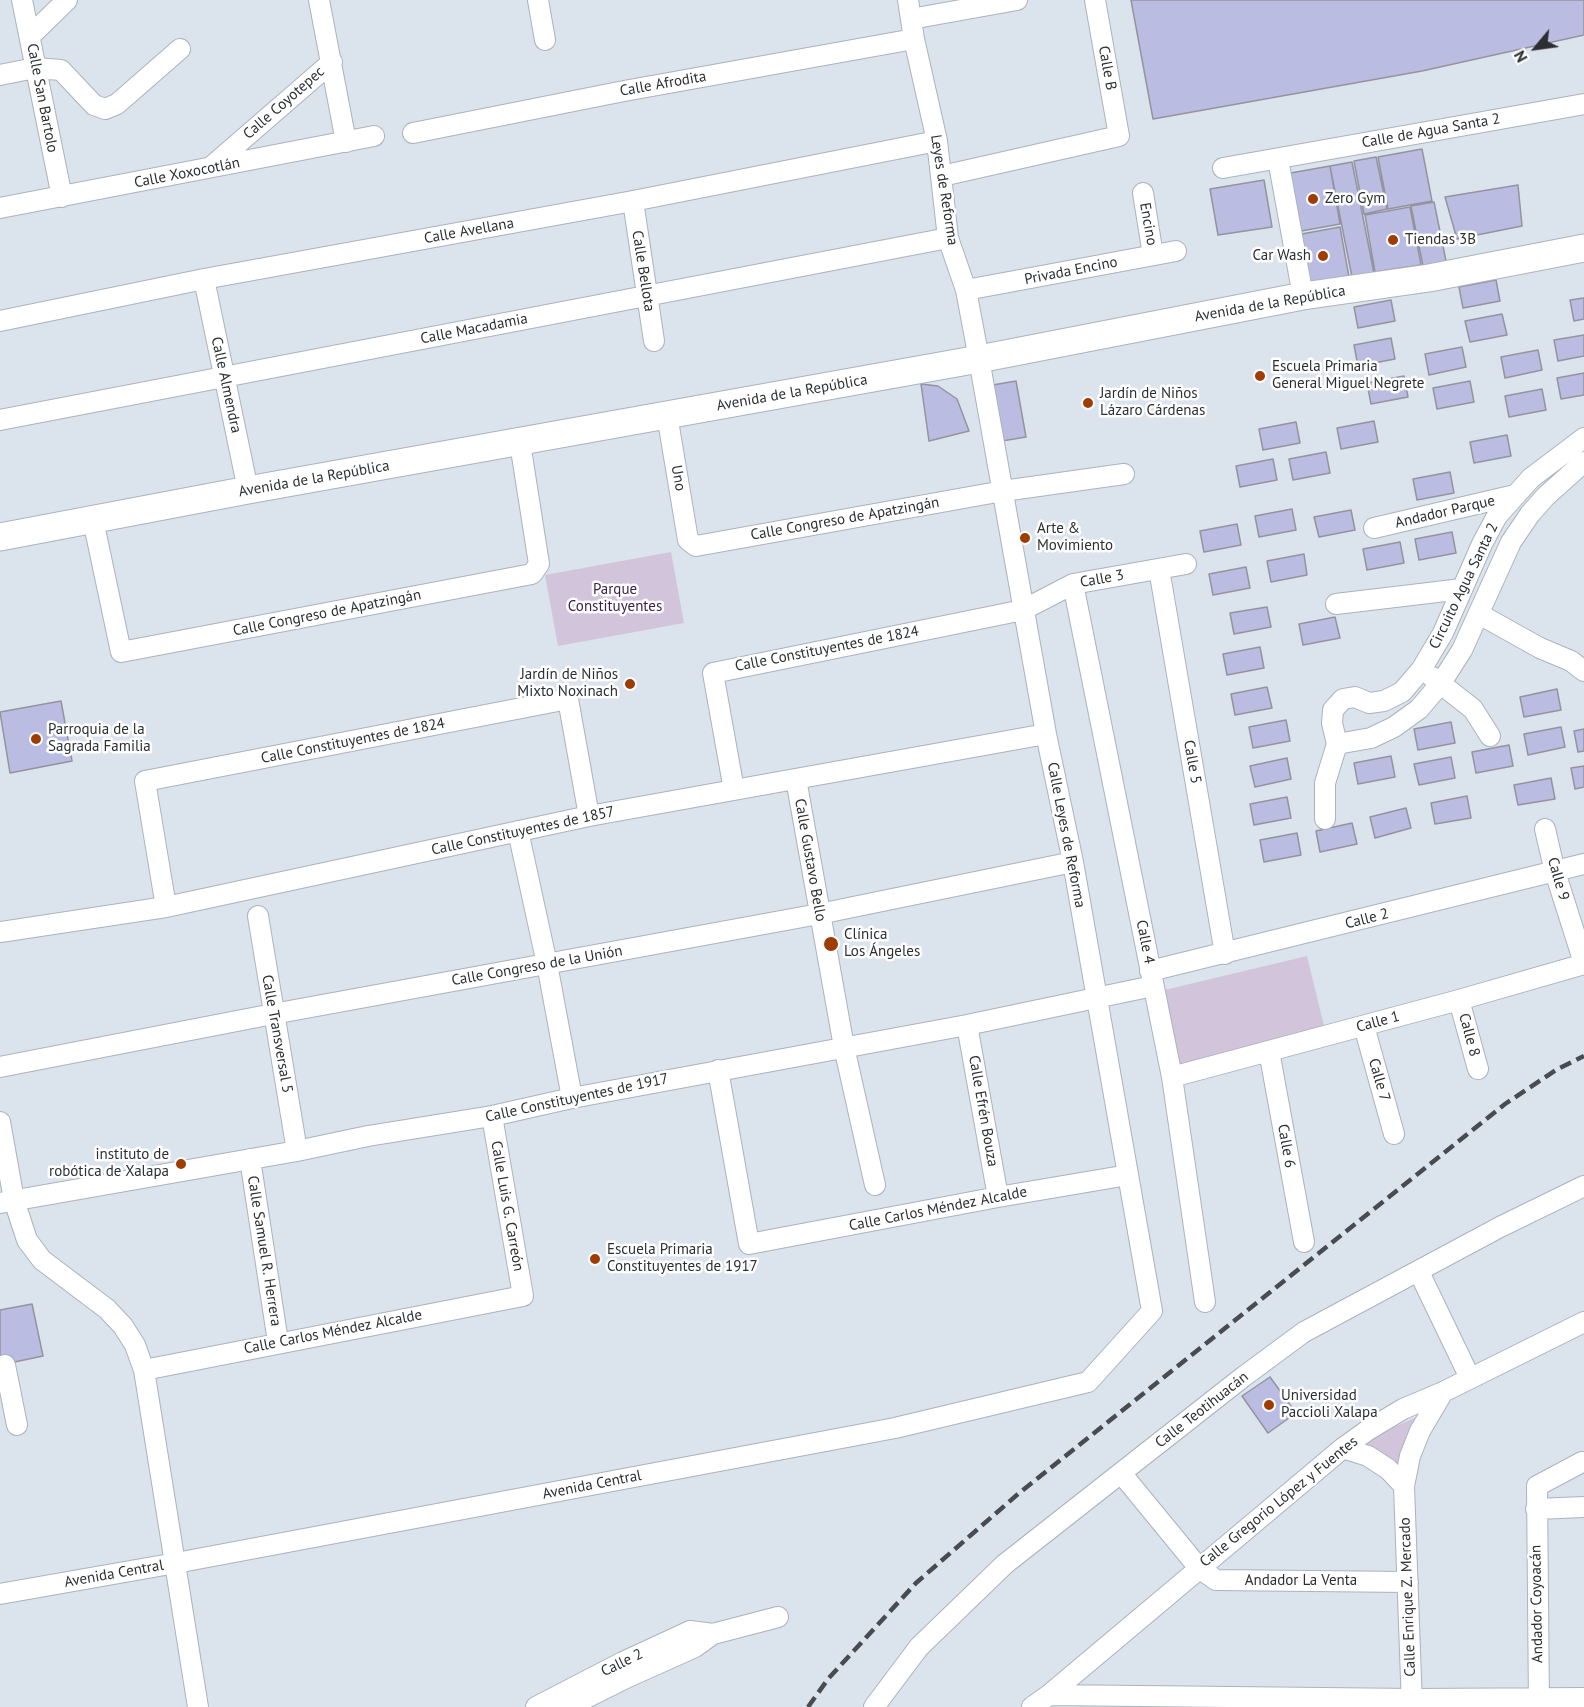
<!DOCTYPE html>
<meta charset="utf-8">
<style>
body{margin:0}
#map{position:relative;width:1584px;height:1707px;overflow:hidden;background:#dbe3ed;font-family:"PT Sans",sans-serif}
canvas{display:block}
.north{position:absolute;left:1506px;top:18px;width:60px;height:60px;-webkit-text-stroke:4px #fff;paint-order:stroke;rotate:241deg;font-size:16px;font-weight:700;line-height:24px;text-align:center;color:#2c2f32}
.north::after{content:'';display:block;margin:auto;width:21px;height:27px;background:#2c2f32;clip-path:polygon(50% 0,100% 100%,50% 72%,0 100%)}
</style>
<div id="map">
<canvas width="1584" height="1707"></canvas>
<div class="north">N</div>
</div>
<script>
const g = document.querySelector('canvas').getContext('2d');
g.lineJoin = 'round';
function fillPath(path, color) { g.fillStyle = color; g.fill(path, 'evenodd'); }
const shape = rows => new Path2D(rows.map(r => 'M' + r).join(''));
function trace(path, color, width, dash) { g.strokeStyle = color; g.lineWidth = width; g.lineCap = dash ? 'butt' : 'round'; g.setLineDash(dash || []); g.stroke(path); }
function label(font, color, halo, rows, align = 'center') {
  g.font = font + ' "PT Sans",sans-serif'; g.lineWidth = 5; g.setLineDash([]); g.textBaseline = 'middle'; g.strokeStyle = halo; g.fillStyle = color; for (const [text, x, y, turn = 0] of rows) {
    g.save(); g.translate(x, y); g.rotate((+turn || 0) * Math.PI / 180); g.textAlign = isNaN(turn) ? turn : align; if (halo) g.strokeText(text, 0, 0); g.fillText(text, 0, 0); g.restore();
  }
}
fillPath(shape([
 [671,552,684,623,558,646,545,575],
 [1307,956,1326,1034,1171,1071,1152,993],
 [1415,1418,1420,1421,1394,1480,1355,1449,1384,1431]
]), '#d2c4db');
const building = shape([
 [1131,0,1584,0,1584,35,1422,71,1153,119,1131,0],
 [1422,149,1432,201,1388,209,1378,157,1422,149],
 [1376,157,1387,209,1364,214,1354,161,1376,157],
 [1352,162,1374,273,1352,277,1330,166,1352,162],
 [1330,166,1340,224,1296,232,1285,174,1330,166],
 [1264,180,1272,227,1218,235,1210,189,1264,180],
 [1518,185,1522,226,1457,239,1445,197,1518,185],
 [1434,202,1446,261,1423,266,1411,206,1434,202],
 [1410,207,1421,265,1375,272,1365,215,1410,207],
 [1340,227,1349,277,1307,283,1296,235,1340,227],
 [1496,280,1500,301,1463,308,1459,287,1496,280],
 [1584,298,1584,319,1574,321,1570,300,1584,298],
 [1391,300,1395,321,1358,328,1354,307,1391,300],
 [1502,314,1507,335,1470,342,1465,321,1502,314],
 [1584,335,1584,356,1558,361,1554,340,1584,335],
 [1391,338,1395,359,1358,366,1354,345,1391,338],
 [1462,347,1466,367,1429,375,1425,354,1462,347],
 [1538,350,1542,370,1505,378,1501,357,1538,350],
 [1584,373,1584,395,1561,399,1557,378,1584,373],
 [1404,376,1408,397,1371,404,1367,383,1404,376],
 [1016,381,1026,437,996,442,987,386,1016,381],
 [1470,381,1474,402,1437,409,1433,388,1470,381],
 [921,384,938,386,957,399,969,431,929,441,921,384],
 [1542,389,1546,410,1509,417,1505,396,1542,389],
 [1374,421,1378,442,1341,449,1337,428,1374,421],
 [1296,422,1300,443,1263,450,1259,429,1296,422],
 [1507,435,1511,456,1474,463,1470,442,1507,435],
 [1326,452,1330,473,1293,480,1289,459,1326,452],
 [1273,459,1277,480,1240,487,1236,466,1273,459],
 [1450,472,1454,493,1417,500,1413,479,1450,472],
 [1292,509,1296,530,1259,537,1255,516,1292,509],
 [1351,510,1355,530,1319,537,1314,517,1351,510],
 [1237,524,1241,545,1204,552,1200,531,1237,524],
 [1452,532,1456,553,1419,560,1415,539,1452,532],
 [1400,542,1404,563,1367,570,1363,549,1400,542],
 [1304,554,1307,575,1271,582,1267,561,1304,554],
 [1246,567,1250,588,1213,595,1209,574,1246,567],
 [1267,607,1271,627,1234,634,1230,613,1267,607],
 [1335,617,1340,638,1303,645,1299,624,1335,617],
 [1260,647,1264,668,1227,675,1223,654,1260,647],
 [1267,687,1272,708,1235,715,1231,694,1267,687],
 [1557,689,1561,710,1524,717,1520,697,1557,689],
 [61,701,72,761,10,773,0,712,61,701],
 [1286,720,1290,741,1253,748,1249,727,1286,720],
 [1451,722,1455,743,1418,750,1414,729,1451,722],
 [1561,727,1565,747,1528,755,1524,734,1561,727],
 [1584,729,1584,751,1578,752,1574,731,1584,729],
 [1509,745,1513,766,1476,773,1472,752,1509,745],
 [1391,756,1395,777,1358,784,1354,763,1391,756],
 [1451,757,1455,778,1419,785,1414,764,1451,757],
 [1287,758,1291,779,1255,787,1250,766,1287,758],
 [1584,766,1584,787,1575,789,1571,768,1584,766],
 [1551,778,1555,799,1518,805,1514,785,1551,778],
 [1467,796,1471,818,1435,824,1431,803,1467,796],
 [1287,797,1291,818,1254,825,1250,804,1287,797],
 [1406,808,1411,828,1375,838,1370,817,1406,808],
 [1352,823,1357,844,1320,852,1316,831,1352,823],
 [1297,833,1301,855,1264,862,1260,840,1297,833],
 [32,1304,43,1356,0,1365,0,1310,32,1304],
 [1270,1377,1296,1413,1268,1433,1242,1396,1270,1377]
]);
fillPath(building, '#babce2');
trace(building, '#93949e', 1.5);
const street = shape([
 [22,0,62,197],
 [319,0,346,142],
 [538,0,545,40],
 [911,19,1017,0],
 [30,36,67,0],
 [0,75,35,68,61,70,94,105,105,109,117,104,180,49],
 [413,133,624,91,914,39],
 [1278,159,1303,296],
 [212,166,332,62],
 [1223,168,1584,104],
 [942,176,1119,136,1095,0],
 [1143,193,1153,255],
 [633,201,654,341],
 [0,208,374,136],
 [204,279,248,490],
 [966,290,1176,251],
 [0,321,204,279,633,201,937,141],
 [667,415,688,540,696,546,1003,491,1124,474],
 [0,420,948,238],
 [93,520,121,652,532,574,539,564,520,443],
 [1374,528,1515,495],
 [1159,569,1225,954],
 [1073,584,1172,1077,1205,1302],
 [1336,604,1462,589],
 [1479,614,1540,648,1571,661,1584,671],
 [1432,677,1473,709,1490,736],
 [1337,744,1332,723,1333,710,1343,699,1355,697,1369,703,1384,701,1402,692,1421,670,1443,633,1482,544,1497,516,1531,478,1584,438],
 [1337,744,1371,738,1394,727,1419,709,1441,683,1462,650,1511,542,1530,514,1546,496,1584,462],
 [796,779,844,1047,875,1185],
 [734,790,713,673,1023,610,1073,584,1186,564],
 [1325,819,1325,783,1337,744],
 [1545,829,1555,872,1584,963],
 [518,831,547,964,572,1098],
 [166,907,145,781,568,699,589,816],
 [258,916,297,1151],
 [0,932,166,907,589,816,1046,734],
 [1150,971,1584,864],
 [1459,1000,1478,1069],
 [967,1025,998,1197],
 [1364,1026,1394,1134],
 [1269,1051,1304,1242],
 [0,1067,273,1014,819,914,1073,862],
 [718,1070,749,1244,998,1197,1128,1175],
 [1172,1077,1459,1000,1584,964],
 [0,1122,14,1200,27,1240,42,1260,107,1309,123,1326,135,1345,144,1370,198,1707],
 [250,1159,278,1342],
 [0,1203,297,1151,368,1136,492,1116,572,1098,967,1025,1153,986],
 [1419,1272,1470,1378],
 [5,1365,17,1425],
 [144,1370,523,1296,492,1116],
 [1343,1448,1368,1456,1388,1469,1404,1486],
 [1121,1473,1199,1568,1216,1580,1408,1582],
 [1536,1509,1584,1507],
 [0,1594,176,1563,895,1428,1088,1382,1152,1311,1073,862,1046,734,979,359,966,290,948,238,937,141,914,39,908,0],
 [1049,1695,1412,1699,1584,1698],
 [536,1707,623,1662,690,1631,713,1634,778,1617],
 [568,1707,628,1677,695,1647,713,1634],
 [874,1707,919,1647,1005,1564,1243,1377,1304,1332,1500,1227,1584,1186],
 [1032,1707,1049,1695,1343,1448,1368,1430,1403,1409,1443,1392,1584,1322],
 [1412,1707,1404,1486,1410,1456,1420,1431,1443,1392],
 [1539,1707,1537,1486,1582,1462]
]);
const secondary = shape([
 [0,537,248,490,979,359,1303,296,1429,278,1584,248]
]);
trace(street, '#abb3bc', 22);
trace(secondary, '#abb3bc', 29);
trace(street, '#fff', 20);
trace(secondary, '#fff', 27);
trace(shape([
 [808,1707,828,1679,916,1583,1018,1494,1505,1104,1556,1070,1584,1056]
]), '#484c50', 4.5, [12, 6]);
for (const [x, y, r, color] of [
 [1313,199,6,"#9f3c03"],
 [1393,240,6,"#9f3c03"],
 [1323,256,6,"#9f3c03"],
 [1260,376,6,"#9f3c03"],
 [1088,403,6,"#9f3c03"],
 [1025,538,6,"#9f3c03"],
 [630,684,6,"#9f3c03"],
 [36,739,6,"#9f3c03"],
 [831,944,8,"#9f3c03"],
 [181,1164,6,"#9f3c03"],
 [595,1259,6,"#9f3c03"],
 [1269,1405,6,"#9f3c03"]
]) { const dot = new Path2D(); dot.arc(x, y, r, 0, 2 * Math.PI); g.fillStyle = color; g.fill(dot); trace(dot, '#fff', 2); }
label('15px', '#2c2f32', '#fff', [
 ["Calle B",1107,68,80],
 ["Calle Afrodita",663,84,-10],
 ["Calle San Bartolo",42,98,79],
 ["Calle Coyotepec",284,103,-41],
 ["Calle de Agua Santa 2",1431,131,-10],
 ["Calle Xoxocotlán",187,173,-11],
 ["Leyes de Reforma",944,190,81],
 ["Encino",1148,224,80],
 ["Calle Avellana",469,231,-10],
 ["Calle Bellota",643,271,81],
 ["Privada Encino",1071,271,-11],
 ["Avenida de la República",1270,304,-10],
 ["Calle Macadamia",474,329,-11],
 ["Calle Almendra",226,385,78],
 ["Avenida de la República",792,393,-10],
 ["Uno",678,478,80],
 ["Avenida de la República",314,479,-10],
 ["Andador Parque",1445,512,-13],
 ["Calle Congreso de Apatzingán",845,519,-10],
 ["Calle 3",1102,579,-10],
 ["Circuito Agua Santa 2",1464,586,-64],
 ["Calle Congreso de Apatzingán",327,613,-11],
 ["Calle Constituyentes de 1824",827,649,-11],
 ["Calle Constituyentes de 1824",353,741,-11],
 ["Calle 5",1192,762,80],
 ["Calle Constituyentes de 1857",523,831,-12],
 ["Calle Leyes de Reforma",1066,835,79],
 ["Calle Gustavo Bello",810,860,80],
 ["Calle 9",1558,879,74],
 ["Calle 2",1367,919,-14],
 ["Calle 4",1145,942,79],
 ["Calle Congreso de la Unión",537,966,-10],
 ["Calle 1",1378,1022,-15],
 ["Calle Transversal 5",277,1034,80],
 ["Calle 8",1469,1035,75],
 ["Calle 7",1379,1080,74],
 ["Calle Constituyentes de 1917",577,1098,-12],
 ["Calle Efrén Bouza",983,1111,80],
 ["Calle 6",1286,1146,80],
 ["Calle Luis G. Carreón",507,1206,80],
 ["Calle Carlos Méndez Alcalde",938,1209,-11],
 ["Calle Samuel R. Herrera",264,1251,81],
 ["Calle Carlos Méndez Alcalde",333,1332,-11],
 ["Calle Teotihuacán",1202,1410,-38],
 ["Avenida Central",592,1485,-11],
 ["Calle Gregorio López y Fuentes",1279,1502,-39],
 ["Avenida Central",114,1574,-10],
 ["Andador La Venta",1301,1581],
 ["Calle Enrique Z. Mercado",1408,1597,-92],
 ["Andador Coyoacán",1537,1604,-91],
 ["Calle 2",622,1663,-26]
]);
label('15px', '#2c2f32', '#fff', [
 ["Zero Gym",1325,199],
 ["Tiendas 3B",1405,240],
 ["Car Wash",1311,256,"right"],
 ["Escuela Primaria",1272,367],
 ["General Miguel Negrete",1272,384],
 ["Jardín de Niños",1100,394],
 ["Lázaro Cárdenas",1100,411],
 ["Arte &",1037,529],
 ["Movimiento",1037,546],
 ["Jardín de Niños",618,675,"right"],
 ["Mixto Noxinach",618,692,"right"],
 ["Parroquia de la",48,730],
 ["Sagrada Familia",48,747],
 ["Clínica",844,935],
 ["Los Ángeles",844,952],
 ["instituto de",169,1155,"right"],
 ["robótica de Xalapa",169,1172,"right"],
 ["Escuela Primaria",607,1250],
 ["Constituyentes de 1917",607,1267],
 ["Universidad",1281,1396],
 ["Paccioli Xalapa",1281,1413]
], 'left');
label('15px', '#3d204c', '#fff', [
 ["Parque",615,590],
 ["Constituyentes",615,607]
]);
</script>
